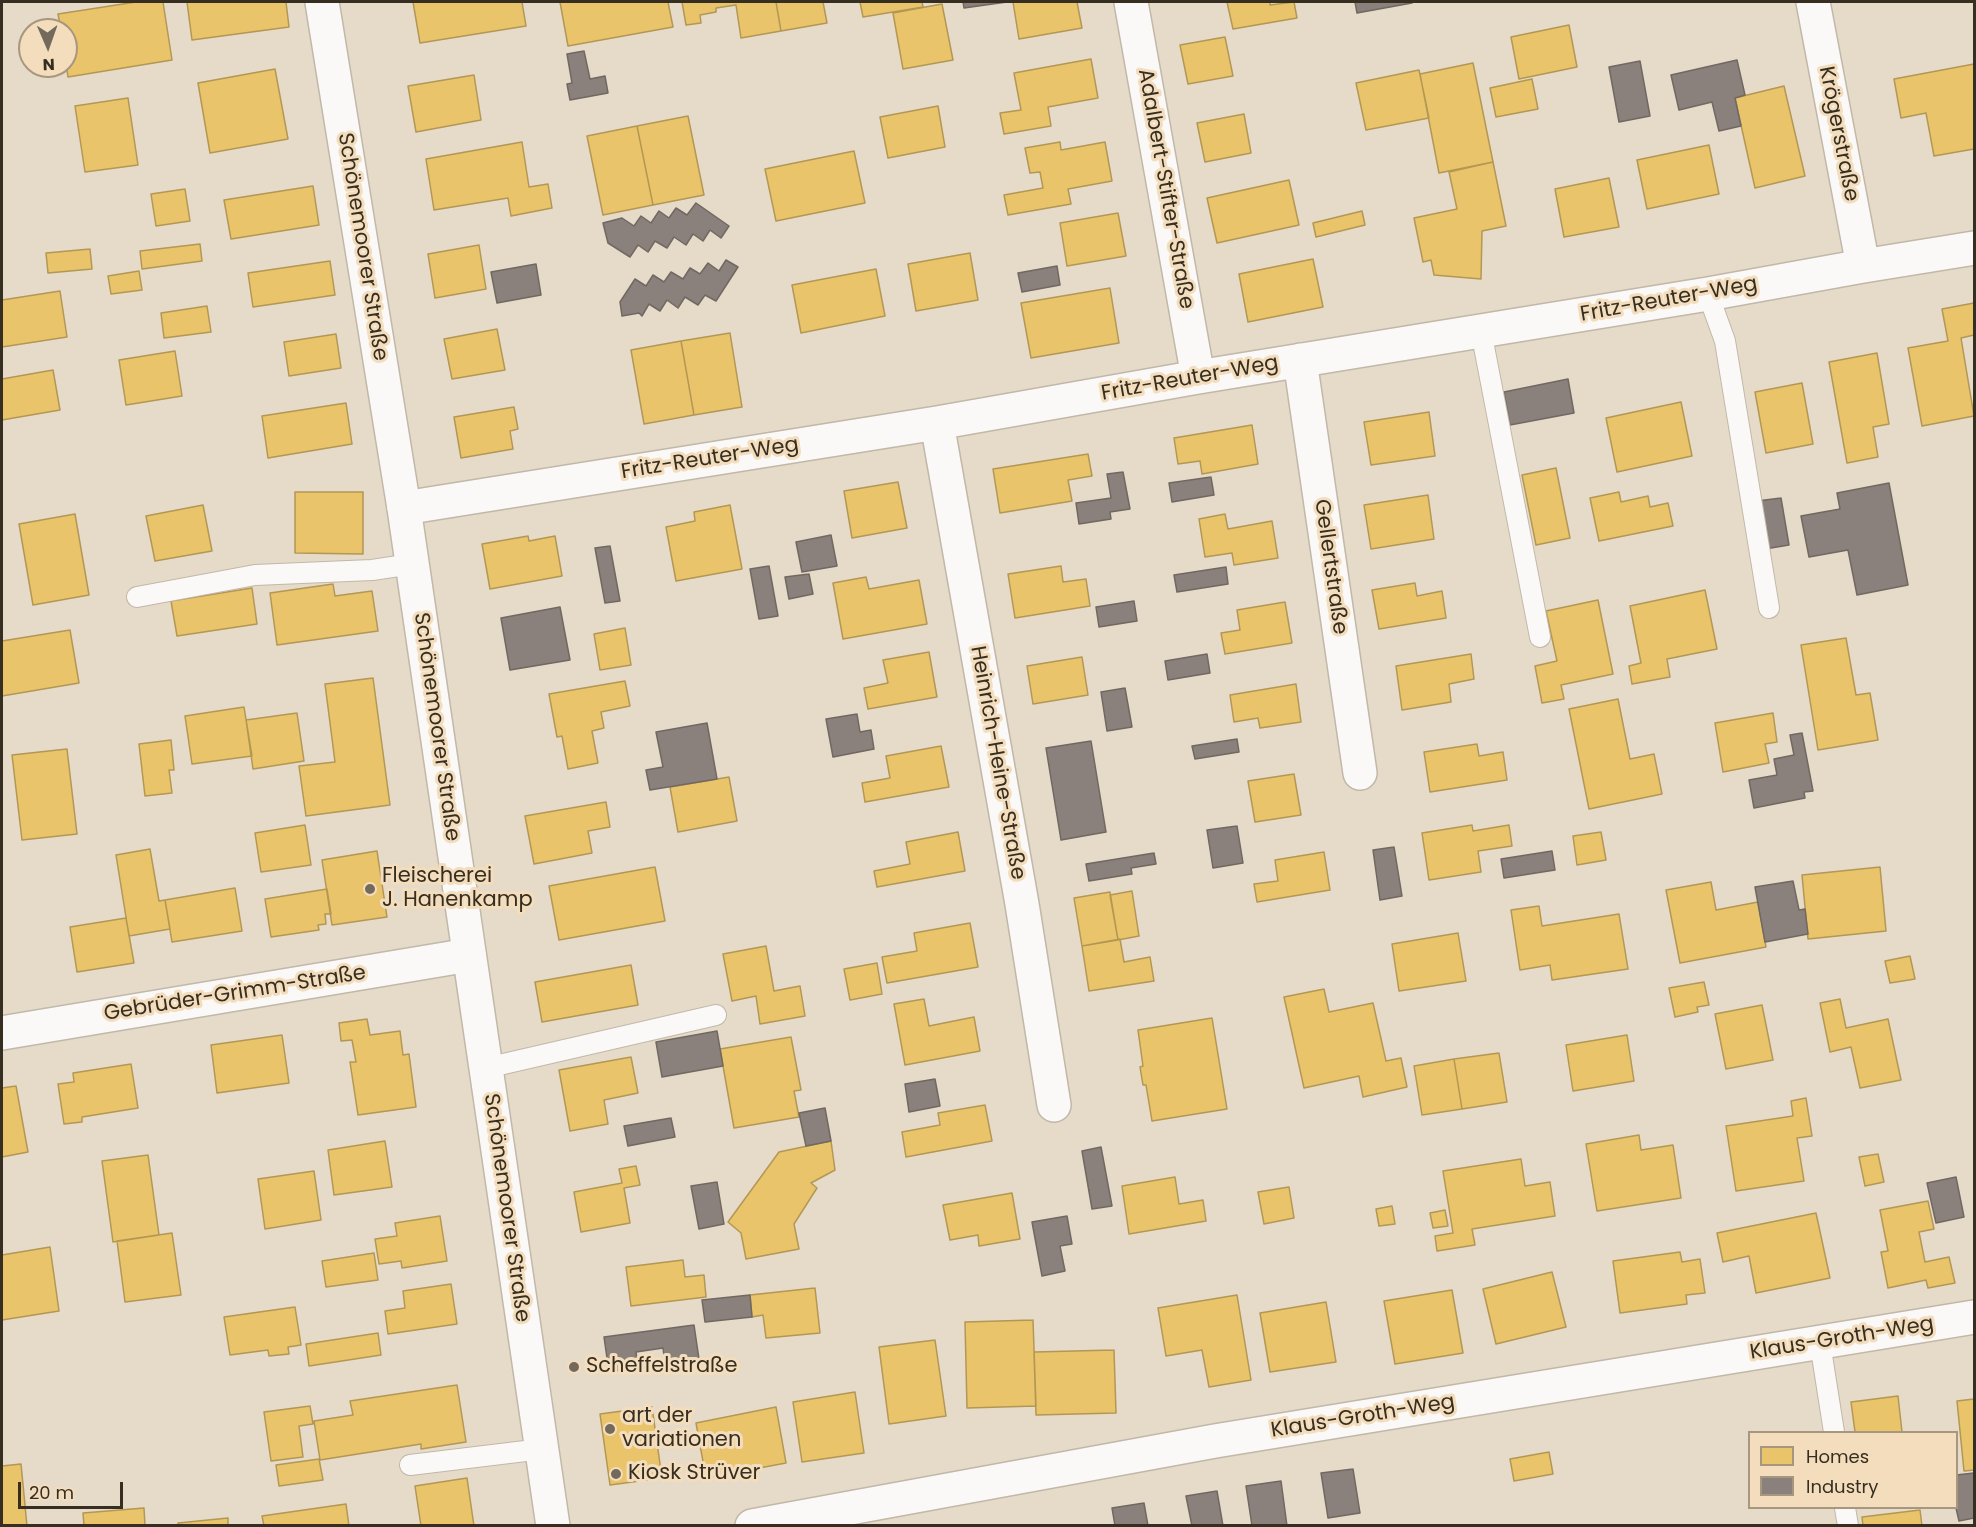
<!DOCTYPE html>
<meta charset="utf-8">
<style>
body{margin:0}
#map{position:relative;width:1976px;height:1527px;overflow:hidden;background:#e6dac9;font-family:Poppins,sans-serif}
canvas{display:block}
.frame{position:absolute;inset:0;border:3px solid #362e21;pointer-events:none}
.legend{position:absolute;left:1748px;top:1431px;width:210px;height:78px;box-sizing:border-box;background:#f3ddbc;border:2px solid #a7977e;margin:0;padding:8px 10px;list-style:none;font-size:18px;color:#362e21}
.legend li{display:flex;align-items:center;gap:12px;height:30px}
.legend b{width:30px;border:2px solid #a7977e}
.north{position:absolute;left:18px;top:18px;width:60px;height:60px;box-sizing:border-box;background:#f3ddbc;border:2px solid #a7977e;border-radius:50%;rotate:178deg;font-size:16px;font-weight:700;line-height:24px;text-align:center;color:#362e21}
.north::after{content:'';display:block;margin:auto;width:21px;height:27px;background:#746a5c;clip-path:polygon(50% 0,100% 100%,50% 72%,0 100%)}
.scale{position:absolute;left:18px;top:1482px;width:105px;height:27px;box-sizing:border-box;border:3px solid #362e21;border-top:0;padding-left:8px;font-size:18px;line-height:21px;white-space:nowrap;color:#362e21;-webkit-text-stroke:4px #f3ddbc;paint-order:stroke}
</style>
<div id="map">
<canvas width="1976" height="1527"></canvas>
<div class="frame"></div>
<ul class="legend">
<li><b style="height:16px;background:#e9c46a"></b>Homes</li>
<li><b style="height:16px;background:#8a817c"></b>Industry</li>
</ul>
<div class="north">N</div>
<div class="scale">20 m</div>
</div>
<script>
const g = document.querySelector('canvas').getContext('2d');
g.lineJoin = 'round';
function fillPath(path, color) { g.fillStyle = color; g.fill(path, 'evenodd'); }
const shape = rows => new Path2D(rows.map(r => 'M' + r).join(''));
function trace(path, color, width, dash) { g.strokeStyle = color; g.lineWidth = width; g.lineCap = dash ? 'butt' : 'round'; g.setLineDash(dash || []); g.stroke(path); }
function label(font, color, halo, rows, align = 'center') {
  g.font = font + ' Poppins,sans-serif'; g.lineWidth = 6; g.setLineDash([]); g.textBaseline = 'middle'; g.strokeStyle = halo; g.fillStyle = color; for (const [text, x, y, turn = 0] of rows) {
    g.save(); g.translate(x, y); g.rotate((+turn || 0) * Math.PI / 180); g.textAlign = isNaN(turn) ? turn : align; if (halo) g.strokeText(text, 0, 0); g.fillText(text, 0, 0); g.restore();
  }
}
const homes = shape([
 [136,2,163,2,172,60,68,77,66,63,66,30,61,30,58,14,136,2],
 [187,2,286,2,289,27,192,40,187,2],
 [413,2,522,2,526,26,420,43,413,2],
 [560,2,668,2,673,27,568,46,560,2],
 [682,2,776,2,781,31,741,38,736,5,716,8,716,12,700,15,701,23,686,25,682,2],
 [776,2,823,2,827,23,781,31,776,2],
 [860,2,922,2,923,7,863,17,860,2],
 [1013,2,1077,2,1082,28,1019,39,1013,2],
 [1227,2,1270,2,1270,5,1294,2,1297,18,1233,29,1227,2],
 [942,4,953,60,903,69,893,13,942,4],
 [1569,25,1577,67,1519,79,1511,37,1569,25],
 [1225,37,1233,76,1188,84,1180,45,1225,37],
 [1091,59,1098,98,1048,107,1051,126,1004,134,1000,113,1021,110,1014,73,1091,59],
 [1473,63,1493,162,1439,173,1420,74,1473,63],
 [1974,64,1974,149,1934,156,1926,113,1901,118,1894,79,1974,64],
 [275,69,288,139,210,153,198,83,275,69],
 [1419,70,1429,118,1366,130,1356,83,1419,70],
 [474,75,481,120,416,132,408,86,474,75],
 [1532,79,1538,109,1496,117,1490,88,1532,79],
 [1784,86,1805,176,1755,188,1735,98,1784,86],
 [128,98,138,165,85,172,75,106,128,98],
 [938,106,945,147,888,158,880,117,938,106],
 [1244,114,1251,153,1205,162,1197,123,1244,114],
 [688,116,704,195,653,205,637,126,688,116],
 [637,126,653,205,603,215,587,136,637,126],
 [522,142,529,187,548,184,552,208,511,216,508,198,434,210,426,159,522,142],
 [1060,142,1061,150,1105,142,1112,181,1068,189,1071,204,1008,215,1004,195,1043,188,1040,172,1030,173,1025,148,1060,142],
 [1709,145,1719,194,1647,209,1637,160,1709,145],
 [854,151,865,203,776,221,765,169,854,151],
 [1493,162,1506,226,1482,231,1481,279,1434,275,1431,260,1423,262,1414,218,1457,209,1449,172,1493,162],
 [1609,178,1619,227,1564,237,1555,189,1609,178],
 [1289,180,1299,225,1217,243,1207,198,1289,180],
 [313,186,319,225,231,239,224,200,313,186],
 [185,189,190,221,156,226,151,194,185,189],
 [1362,211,1365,225,1316,237,1313,223,1362,211],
 [1118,213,1126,256,1067,266,1060,223,1118,213],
 [200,244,202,261,142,269,140,251,200,244],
 [479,245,486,289,435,298,428,254,479,245],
 [90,249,92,269,48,273,46,253,90,249],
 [970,253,978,300,916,311,908,264,970,253],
 [1313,259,1323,307,1248,322,1239,274,1313,259],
 [330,261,335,295,253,307,248,273,330,261],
 [876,269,885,316,801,333,792,285,876,269],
 [139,271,142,290,111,294,108,276,139,271],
 [1110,288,1119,343,1031,358,1021,303,1110,288],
 [60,291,67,337,2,347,2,300,60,291],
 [1974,303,1974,335,1961,338,1974,416,1922,426,1908,348,1948,341,1942,309,1974,303],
 [207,306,211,332,164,338,161,313,207,306],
 [497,329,505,370,452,379,444,339,497,329],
 [730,333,742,407,694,415,681,341,730,333],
 [336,334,341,368,289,376,284,342,336,334],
 [681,341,694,415,644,424,631,350,681,341],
 [175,351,182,396,126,405,119,360,175,351],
 [1877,353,1889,424,1873,427,1878,457,1847,463,1829,362,1877,353],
 [53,370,60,410,2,420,2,379,53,370],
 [1802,383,1813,444,1766,453,1755,392,1802,383],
 [1681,402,1692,456,1617,472,1606,418,1681,402],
 [346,403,352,444,268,458,262,416,346,403],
 [514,407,518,429,510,431,513,449,461,458,454,417,514,407],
 [1429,412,1435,456,1371,465,1364,422,1429,412],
 [1252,425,1258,464,1202,474,1200,461,1178,464,1174,438,1252,425],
 [1088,454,1092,476,1068,480,1072,501,1000,513,993,469,1088,454],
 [1556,468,1570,538,1536,545,1522,475,1556,468],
 [898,482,907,528,852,538,844,491,898,482],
 [295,492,363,492,363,554,295,553,295,492],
 [1619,492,1621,502,1648,496,1650,507,1668,503,1673,526,1599,541,1590,498,1619,492],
 [1428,495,1434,539,1371,549,1364,505,1428,495],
 [203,505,212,551,155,561,146,516,203,505],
 [730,505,742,569,676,581,666,527,695,521,694,512,730,505],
 [75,514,89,595,33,605,19,524,75,514],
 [1225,514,1228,529,1272,521,1278,558,1234,565,1232,553,1205,557,1199,519,1225,514],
 [528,536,529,541,555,536,562,576,490,589,482,544,528,536],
 [1061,566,1063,582,1086,579,1090,606,1015,618,1008,574,1061,566],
 [866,577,869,589,919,580,927,624,843,639,833,583,866,577],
 [1415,583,1417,596,1442,591,1446,618,1379,629,1372,590,1415,583],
 [333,584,335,596,372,591,378,631,277,645,270,593,333,584],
 [252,588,257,624,177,636,171,601,252,588],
 [1705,590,1717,649,1667,659,1670,677,1632,684,1629,666,1641,663,1630,606,1705,590],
 [1598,600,1613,674,1561,685,1564,699,1542,703,1535,666,1557,661,1546,611,1598,600],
 [1285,602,1292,643,1225,654,1221,633,1240,630,1237,610,1285,602],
 [625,628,631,665,600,670,594,634,625,628],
 [70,630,79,683,2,696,2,641,70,630],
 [1846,638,1856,695,1870,693,1878,740,1818,750,1801,645,1846,638],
 [929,652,937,697,868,709,864,688,888,683,883,660,929,652],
 [1471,654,1474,679,1449,684,1451,702,1402,710,1396,666,1471,654],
 [1082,657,1088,695,1033,704,1027,666,1082,657],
 [373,678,390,805,306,816,299,766,335,762,325,684,373,678],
 [625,681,630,706,601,712,604,728,592,731,598,763,568,769,562,736,557,737,549,694,625,681],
 [1296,684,1301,722,1260,728,1258,718,1234,722,1230,695,1296,684],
 [1618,699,1630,759,1654,754,1662,794,1589,809,1569,709,1618,699],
 [244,707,252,756,192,764,185,716,244,707],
 [297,713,304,761,253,769,246,720,297,713],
 [1773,713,1777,742,1765,744,1769,763,1723,772,1715,723,1773,713],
 [171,740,174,770,169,770,172,793,145,796,139,744,171,740],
 [1477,744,1479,756,1503,752,1507,780,1430,792,1424,752,1477,744],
 [941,746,949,787,865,802,862,783,890,778,886,756,941,746],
 [67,749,77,834,22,840,12,755,67,749],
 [1294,774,1301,815,1255,822,1248,781,1294,774],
 [729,777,737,821,678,832,670,787,729,777],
 [606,802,610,827,588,831,592,853,534,864,525,816,606,802],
 [305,825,311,865,261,872,255,833,305,825],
 [1472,825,1473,831,1509,825,1512,846,1478,851,1481,872,1429,880,1422,833,1472,825],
 [958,832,965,871,877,887,874,871,910,864,906,842,958,832],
 [1601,832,1606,860,1577,865,1573,836,1601,832],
 [150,849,159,901,165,900,170,929,129,936,116,855,150,849],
 [377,851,387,917,332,925,322,860,377,851],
 [1324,852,1330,890,1257,902,1254,884,1278,881,1275,860,1324,852],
 [655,867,665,921,559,940,549,886,655,867],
 [1880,867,1886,931,1808,939,1802,875,1880,867],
 [1711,882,1716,910,1758,902,1766,947,1680,963,1666,890,1711,882],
 [235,888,242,931,172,942,165,900,235,888],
 [327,889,331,914,325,914,326,924,318,925,319,930,271,937,265,899,327,889],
 [1132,891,1139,936,1118,940,1110,895,1132,891],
 [1110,892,1118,940,1082,946,1074,898,1110,892],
 [1539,906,1542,926,1619,914,1628,969,1552,980,1550,965,1520,970,1511,910,1539,906],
 [126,918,134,963,77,972,70,927,126,918],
 [970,923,978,967,887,983,882,957,917,951,914,933,970,923],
 [1458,933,1466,981,1399,991,1392,944,1458,933],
 [1120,939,1124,962,1150,957,1154,981,1089,991,1082,946,1120,939],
 [766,946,774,991,800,986,805,1016,760,1024,756,996,732,1001,723,954,766,946],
 [1910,956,1915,979,1890,983,1885,961,1910,956],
 [877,963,882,994,850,1000,844,969,877,963],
 [631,965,638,1005,542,1022,535,982,631,965],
 [1704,982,1709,1005,1697,1007,1698,1012,1675,1017,1669,988,1704,982],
 [1324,989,1329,1012,1373,1003,1386,1061,1401,1058,1407,1087,1363,1097,1359,1076,1304,1088,1284,997,1324,989],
 [924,999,929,1026,974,1017,980,1051,905,1065,894,1004,924,999],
 [1840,999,1846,1028,1888,1019,1901,1080,1860,1088,1851,1047,1830,1052,1820,1003,1840,999],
 [1762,1005,1773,1060,1726,1069,1715,1014,1762,1005],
 [1212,1018,1227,1109,1152,1121,1146,1085,1143,1085,1140,1067,1143,1066,1138,1030,1212,1018],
 [367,1019,370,1035,400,1031,403,1055,409,1054,416,1107,358,1115,350,1062,356,1062,352,1040,341,1041,339,1023,367,1019],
 [282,1035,289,1083,217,1093,211,1045,282,1035],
 [1627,1035,1634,1081,1573,1091,1566,1045,1627,1035],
 [791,1037,801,1090,794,1091,799,1117,734,1128,720,1049,791,1037],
 [1499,1053,1507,1102,1462,1109,1454,1059,1499,1053],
 [631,1057,638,1093,604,1100,608,1124,570,1131,559,1070,631,1057],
 [1454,1059,1462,1109,1422,1115,1414,1066,1454,1059],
 [131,1064,138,1108,82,1117,82,1122,64,1124,58,1084,74,1082,73,1073,131,1064],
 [16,1086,28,1152,2,1157,2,1088,16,1086],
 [1806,1098,1812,1136,1797,1138,1804,1181,1736,1191,1726,1126,1793,1116,1791,1101,1806,1098],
 [985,1105,992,1141,906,1157,902,1132,940,1125,938,1113,985,1105],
 [1639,1135,1641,1150,1673,1145,1681,1198,1597,1211,1586,1144,1639,1135],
 [385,1141,392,1187,334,1195,328,1150,385,1141],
 [831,1141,835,1170,811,1183,817,1188,794,1224,799,1249,746,1259,741,1233,728,1222,779,1152,831,1141],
 [1878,1154,1884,1182,1865,1186,1859,1157,1878,1154],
 [148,1155,159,1235,113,1242,102,1161,148,1155],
 [1521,1159,1525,1186,1550,1182,1555,1216,1472,1229,1475,1245,1437,1251,1435,1236,1453,1233,1443,1171,1521,1159],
 [636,1166,640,1185,624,1188,630,1223,581,1232,574,1192,622,1183,619,1169,636,1166],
 [314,1171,321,1220,265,1229,258,1179,314,1171],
 [1175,1177,1179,1204,1203,1200,1206,1221,1129,1234,1122,1186,1175,1177],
 [1289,1187,1294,1218,1264,1224,1258,1192,1289,1187],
 [1012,1193,1020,1239,979,1246,978,1235,950,1240,943,1205,1012,1193],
 [1928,1201,1934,1229,1919,1232,1925,1262,1949,1257,1955,1283,1928,1288,1926,1280,1888,1288,1881,1252,1888,1251,1880,1210,1928,1201],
 [1392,1206,1395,1224,1379,1226,1376,1209,1392,1206],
 [1445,1210,1448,1226,1433,1228,1430,1213,1445,1210],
 [1816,1213,1830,1278,1756,1293,1749,1256,1723,1262,1717,1233,1816,1213],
 [440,1216,447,1261,402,1268,401,1261,379,1264,375,1239,397,1236,395,1223,440,1216],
 [172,1233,181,1295,125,1302,117,1241,172,1233],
 [50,1247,59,1311,2,1320,2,1255,50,1247],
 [1680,1252,1682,1262,1700,1259,1705,1293,1686,1295,1687,1304,1620,1313,1613,1261,1680,1252],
 [374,1253,378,1280,326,1287,322,1261,374,1253],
 [683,1260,685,1277,704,1275,706,1297,631,1306,626,1267,683,1260],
 [1552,1272,1566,1327,1496,1344,1483,1289,1552,1272],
 [451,1284,457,1324,388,1334,385,1311,405,1308,403,1291,451,1284],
 [815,1288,820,1333,766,1338,763,1315,752,1317,750,1295,815,1288],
 [1452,1290,1463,1353,1395,1364,1384,1301,1452,1290],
 [1237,1295,1251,1380,1209,1387,1202,1350,1166,1356,1158,1308,1237,1295],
 [1326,1302,1336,1362,1270,1372,1260,1313,1326,1302],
 [295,1307,301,1345,288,1347,289,1354,269,1356,268,1350,230,1355,224,1317,295,1307],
 [1033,1320,1036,1406,967,1408,965,1322,1033,1320],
 [378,1333,381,1355,309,1366,306,1344,378,1333],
 [935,1340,946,1416,889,1424,879,1347,935,1340],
 [1114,1350,1116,1413,1036,1415,1034,1352,1114,1350],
 [457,1385,466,1442,421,1449,421,1444,320,1460,314,1421,353,1415,350,1401,457,1385],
 [855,1392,864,1453,802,1462,793,1402,855,1392],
 [1898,1396,1902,1432,1855,1432,1851,1402,1898,1396],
 [1974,1399,1974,1470,1964,1471,1957,1401,1974,1399],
 [310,1406,313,1424,299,1426,303,1457,271,1461,264,1412,310,1406],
 [652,1407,662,1478,610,1485,600,1414,652,1407],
 [776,1407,786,1463,706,1478,696,1423,776,1407],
 [1549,1452,1553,1474,1514,1481,1510,1459,1549,1452],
 [319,1459,323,1480,279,1486,276,1465,319,1459],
 [21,1464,27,1526,2,1526,2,1466,21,1464],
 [467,1478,474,1526,421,1526,415,1486,467,1478],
 [346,1504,349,1526,264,1526,262,1516,346,1504],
 [144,1508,145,1526,84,1526,83,1513,144,1508],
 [1920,1510,1922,1526,1863,1526,1862,1517,1920,1510],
 [228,1518,228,1526,178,1526,178,1523,228,1518]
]);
fillPath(homes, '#e9c46a');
trace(homes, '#b39754', 1.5);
const industry = shape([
 [963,2,1007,2,964,8,963,2],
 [1355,2,1412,2,1412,3,1357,13,1355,2],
 [584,51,590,79,605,76,608,93,570,100,567,84,572,83,567,54,584,51],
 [1737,60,1745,95,1735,98,1741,126,1719,131,1712,102,1679,110,1671,75,1737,60],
 [1640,61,1650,116,1619,122,1609,67,1640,61],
 [696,203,729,226,721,238,710,230,703,241,693,234,686,245,674,237,667,248,655,241,648,252,638,245,630,257,608,243,603,223,622,218,634,226,641,216,651,223,659,211,669,218,676,208,687,215,696,203],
 [726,260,738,267,716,301,705,295,698,305,685,297,678,308,667,300,660,311,649,304,642,316,639,313,622,316,620,302,635,279,646,286,653,275,664,282,671,272,683,279,690,268,700,274,708,263,719,271,726,260],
 [536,264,541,295,497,303,491,272,536,264],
 [1057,266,1060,285,1022,292,1018,273,1057,266],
 [1568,379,1574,413,1510,425,1504,392,1568,379],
 [1123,472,1130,509,1110,512,1111,519,1079,524,1076,503,1111,498,1107,474,1123,472],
 [1211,477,1214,495,1172,502,1169,483,1211,477],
 [1889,483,1908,585,1857,595,1848,550,1809,557,1801,516,1840,509,1837,493,1889,483],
 [1781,498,1789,545,1765,549,1757,501,1781,498],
 [831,535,837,566,802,572,796,542,831,535],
 [610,546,620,601,605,603,595,548,610,546],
 [769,566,778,616,759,619,750,569,769,566],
 [1226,567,1228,584,1177,592,1174,575,1226,567],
 [809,574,813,594,789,599,785,577,809,574],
 [1134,601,1137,621,1099,627,1096,607,1134,601],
 [560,607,570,660,510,670,501,618,560,607],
 [1207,654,1210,673,1168,680,1165,661,1207,654],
 [1125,688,1132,727,1107,731,1101,692,1125,688],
 [857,714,860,732,871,730,874,749,833,757,826,719,857,714],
 [707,723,717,779,650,790,646,770,663,767,656,732,707,723],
 [1802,733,1813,791,1804,792,1805,798,1754,808,1749,780,1777,775,1774,759,1794,755,1790,735,1802,733],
 [1237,739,1239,752,1195,759,1192,746,1237,739],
 [1091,741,1106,832,1061,840,1046,748,1091,741],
 [1237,826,1243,863,1213,868,1207,830,1237,826],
 [1394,847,1402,896,1380,900,1373,850,1394,847],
 [1552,851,1555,870,1504,878,1501,859,1552,851],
 [1154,853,1156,864,1131,868,1132,874,1089,881,1086,864,1154,853],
 [1793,881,1799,910,1805,909,1808,934,1765,942,1755,887,1793,881],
 [717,1031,723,1066,662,1077,656,1042,717,1031],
 [935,1079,940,1106,909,1112,905,1084,935,1079],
 [825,1108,831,1141,806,1146,799,1113,825,1108],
 [671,1118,675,1137,628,1146,624,1126,671,1118],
 [1101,1147,1112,1206,1092,1209,1082,1151,1101,1147],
 [1956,1177,1964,1217,1936,1223,1927,1183,1956,1177],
 [717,1182,724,1224,699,1229,691,1186,717,1182],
 [1067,1216,1072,1244,1060,1246,1065,1271,1042,1276,1032,1222,1067,1216],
 [750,1295,752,1317,705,1322,702,1300,750,1295],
 [694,1325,699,1359,665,1364,663,1348,636,1352,638,1367,609,1372,604,1337,694,1325],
 [1353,1469,1360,1513,1328,1518,1321,1473,1353,1469],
 [1974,1473,1974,1518,1959,1521,1956,1508,1956,1475,1974,1473],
 [1281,1481,1287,1526,1252,1526,1246,1486,1281,1481],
 [1217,1491,1223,1526,1192,1526,1186,1496,1217,1491],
 [1144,1503,1148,1526,1115,1526,1112,1508,1144,1503]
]);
fillPath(industry, '#8a817c');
trace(industry, '#716861', 1.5);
const lane = shape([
 [1708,294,1725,341,1769,608],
 [1481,331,1540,637],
 [137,597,255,575,372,570,412,564],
 [486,1068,716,1015],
 [1820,1343,1834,1432],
 [410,1465,542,1449],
 [1845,1508,1848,1526]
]);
const street = shape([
 [1131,2,1198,377],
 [1813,2,1863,266],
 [1300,360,1360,773],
 [937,423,1022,904,1054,1105],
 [404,508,937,423,1198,377,1708,294,1863,266,1974,248],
 [2,1033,469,955],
 [752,1526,1215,1441,1974,1317]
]);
const secondary = shape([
 [322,2,404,508,553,1526]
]);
trace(lane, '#c1b8aa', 22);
trace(street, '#c1b8aa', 36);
trace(secondary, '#c1b8aa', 36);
trace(lane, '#fbf9f7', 20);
trace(street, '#fbf9f7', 33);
trace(secondary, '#fbf9f7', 33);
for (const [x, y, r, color] of [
 [370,889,6,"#746a5c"],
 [574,1367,6,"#746a5c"],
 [610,1429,6,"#746a5c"],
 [616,1474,6,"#746a5c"]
]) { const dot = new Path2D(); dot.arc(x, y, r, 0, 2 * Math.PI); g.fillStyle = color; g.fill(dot); trace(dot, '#f3ddbc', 2); }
label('21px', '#362e21', '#f3ddbc', [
 ["Krögerstraße",1838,134,79],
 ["Adalbert-Stifter-Straße",1165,189,80],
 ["Schönemoorer Straße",362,247,81],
 ["Fritz-Reuter-Weg",1669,300,-10],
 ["Fritz-Reuter-Weg",1190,379,-10],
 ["Fritz-Reuter-Weg",710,459,-9],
 ["Gellertstraße",1330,567,82],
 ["Schönemoorer Straße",436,727,82],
 ["Heinrich-Heine-Straße",997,763,80],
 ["Gebrüder-Grimm-Straße",235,994,-9],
 ["Schönemoorer Straße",506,1208,82],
 ["Klaus-Groth-Weg",1842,1339,-9],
 ["Klaus-Groth-Weg",1363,1417,-9]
]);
label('21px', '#362e21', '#f3ddbc', [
 ["Fleischerei",382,877],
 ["J. Hanenkamp",382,901],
 ["Scheffelstraße",586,1367],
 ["art der",622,1417],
 ["variationen",622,1441],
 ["Kiosk Strüver",628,1474]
], 'left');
</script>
